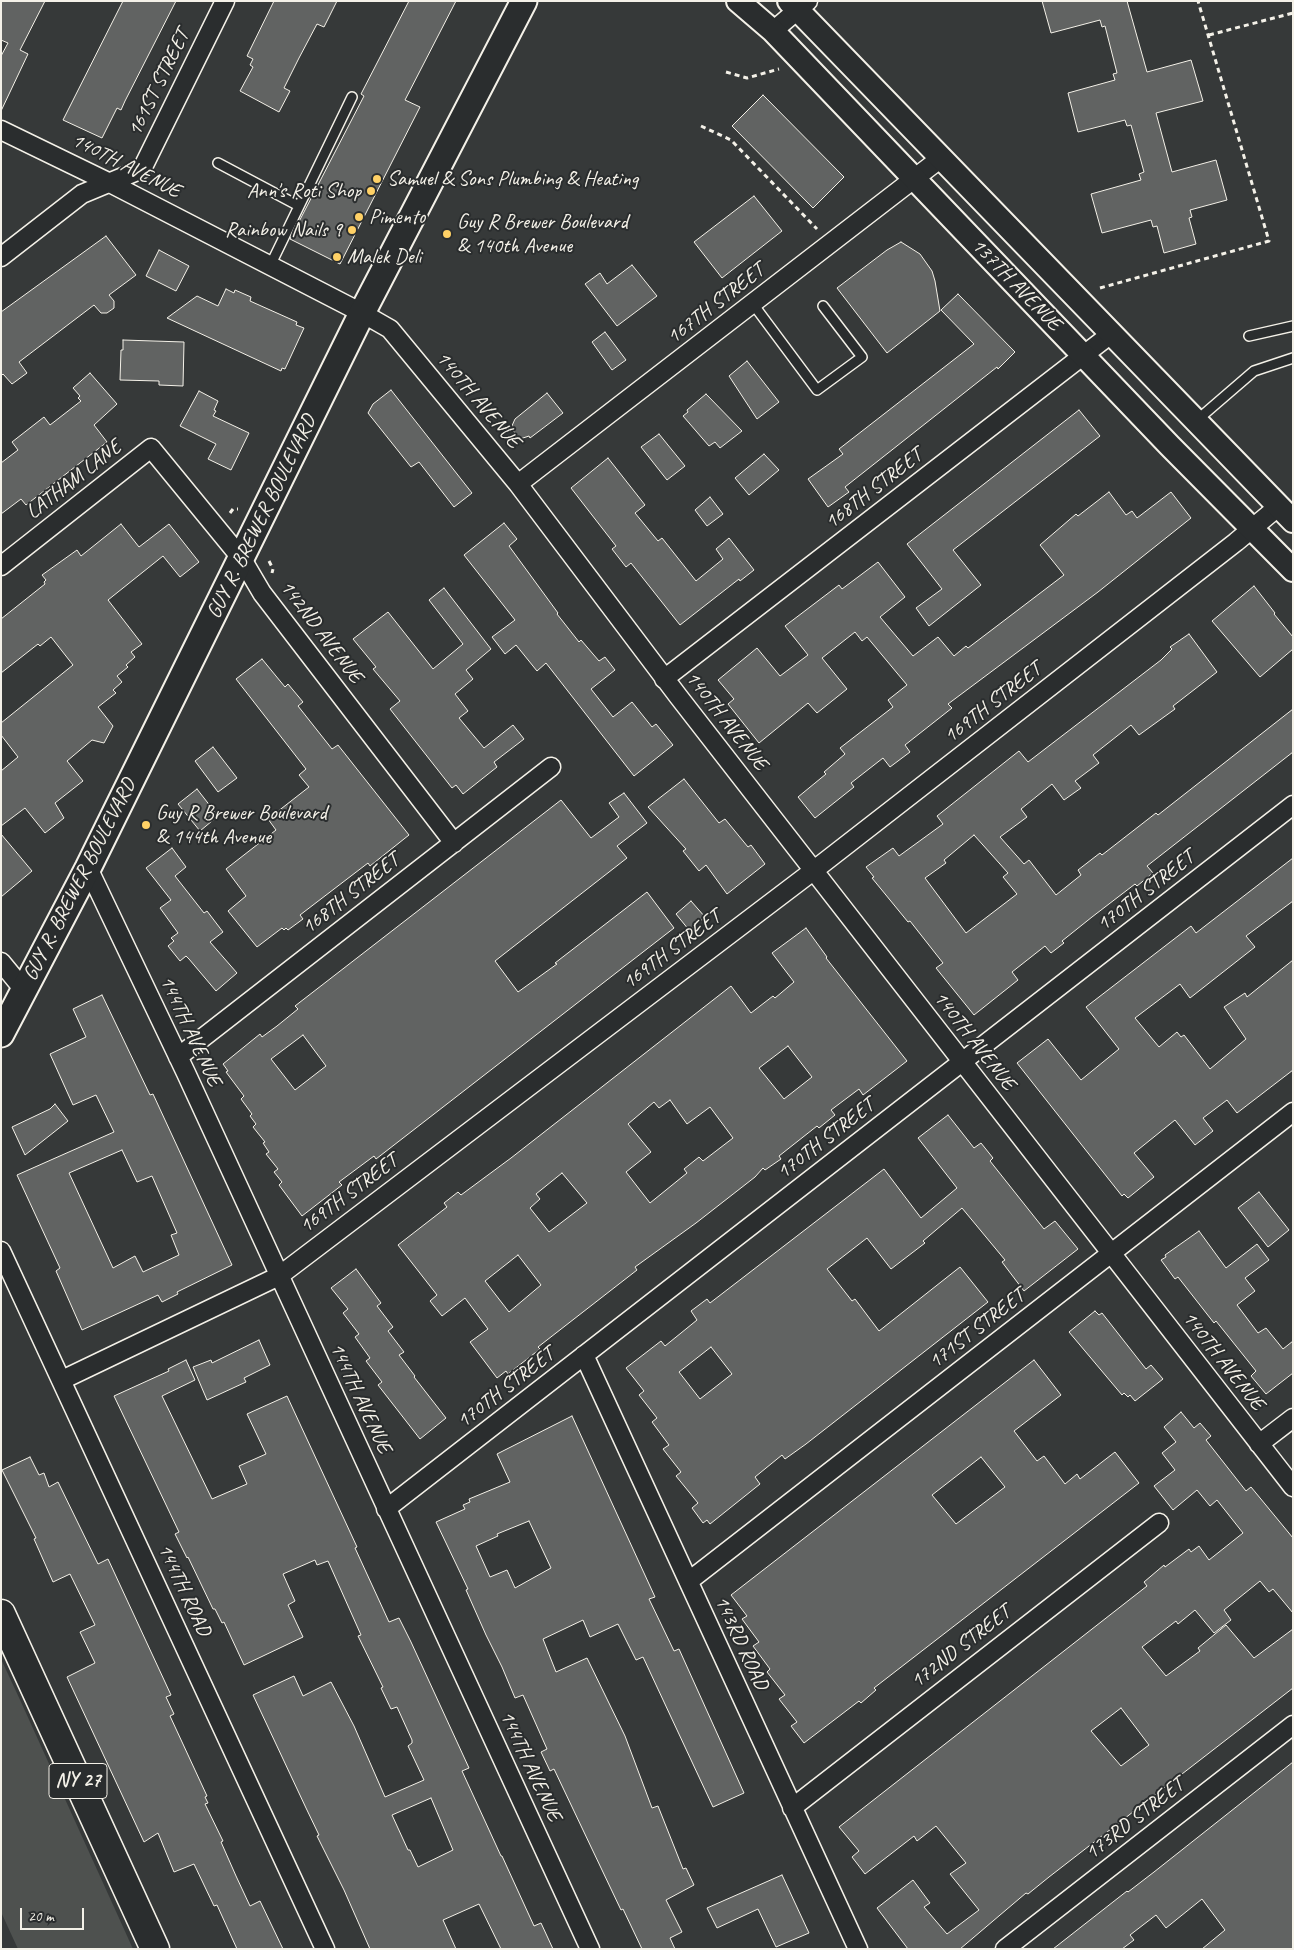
<!DOCTYPE html>
<style>
body{margin:0}
#map{position:relative;width:1294px;height:1950px;overflow:hidden;background:#363939;font-family:Caveat,sans-serif}
canvas{display:block}
.frame{position:absolute;inset:0;border:2px solid #f4f1e8;pointer-events:none}
.scale{position:absolute;left:20px;top:1908px;width:64px;height:22px;box-sizing:border-box;border:2px solid #f4f1e8;border-top:0;padding-left:6px;font-size:15px;line-height:18px;white-space:nowrap;color:#f4f1e8;-webkit-text-stroke:4px #2a2d2e;paint-order:stroke}
</style>
<div id="map">
<canvas width="1294" height="1950"></canvas>
<div class="frame"></div>
<div class="scale">20 m</div>
</div>
<script>
const g = document.querySelector('canvas').getContext('2d');
g.lineJoin = 'round';
function fillPath(path, color) { g.fillStyle = color; g.fill(path, 'evenodd'); }
const shape = rows => new Path2D(rows.map(r => 'M' + r).join(''));
function trace(path, color, width, dash) { g.strokeStyle = color; g.lineWidth = width; g.lineCap = dash ? 'butt' : 'round'; g.setLineDash(dash || []); g.stroke(path); }
function label(font, color, halo, rows, align = 'center') {
  g.font = font + ' Caveat,sans-serif'; g.lineWidth = 4; g.setLineDash([]); g.textBaseline = 'middle'; g.strokeStyle = halo; g.fillStyle = color; for (const [text, x, y, turn = 0] of rows) {
    g.save(); g.translate(x, y); g.rotate((+turn || 0) * Math.PI / 180); g.textAlign = isNaN(turn) ? turn : align; if (halo) g.strokeText(text, 0, 0); g.fillText(text, 0, 0); g.restore();
  }
}
fillPath(shape([
 [1,1659,21,1702,133,1949,18,1949,1,1912]
]), '#4e514f');
const building = shape([
 [1,1,45,1,20,50,28,54,1,111,1,56,8,43,1,40,1,1],
 [123,1,176,1,125,101,121,110,117,108,102,138,63,120,123,1],
 [274,1,337,1,324,27,317,24,299,58,284,88,290,91,279,112,240,91,253,67,250,65,253,59,247,56,274,1],
 [409,1,456,1,405,100,420,107,340,264,290,239,364,96,361,94,409,1],
 [1042,1,1127,1,1147,72,1191,60,1203,101,1156,113,1172,172,1216,160,1227,200,1190,210,1192,217,1189,218,1196,244,1164,253,1157,226,1153,227,1151,220,1102,233,1091,194,1141,180,1139,174,1144,172,1131,125,1127,126,1125,120,1078,132,1068,93,1115,80,1113,74,1117,73,1105,26,1102,27,1100,20,1051,33,1042,1],
 [763,95,844,177,813,208,732,126,763,95],
 [754,196,782,231,722,278,694,242,754,196],
 [106,236,136,275,109,295,114,301,114,308,107,313,101,313,94,305,19,362,27,373,12,384,3,374,1,376,1,312,106,236],
 [901,242,920,254,932,271,935,281,940,311,887,353,837,288,887,250,901,242],
 [159,250,189,266,176,291,146,276,159,250],
 [632,265,657,296,617,326,585,284,600,273,607,284,632,265],
 [226,289,234,293,235,290,251,297,250,301,297,322,296,325,304,328,285,369,282,368,281,371,167,318,197,296,218,306,226,289],
 [958,294,1015,352,998,369,997,367,845,487,849,492,828,507,808,479,843,454,839,449,974,344,941,310,958,294],
 [605,332,626,360,612,370,592,342,605,332],
 [123,340,184,342,183,386,159,385,159,381,120,380,121,350,123,350,123,340],
 [747,361,779,402,757,419,729,376,747,361],
 [90,373,117,404,94,425,107,442,26,505,21,499,1,514,1,463,18,450,12,442,44,417,50,425,81,401,78,398,80,396,73,388,90,373],
 [391,390,472,493,454,507,419,462,411,467,368,413,373,404,391,390],
 [199,391,218,401,214,410,216,411,213,416,249,433,231,470,208,459,216,444,180,426,199,391],
 [547,393,563,413,530,438,529,436,520,439,511,428,515,419,547,393],
 [706,394,742,431,720,448,715,442,709,446,683,416,688,412,687,410,706,394],
 [1079,410,1100,436,953,550,981,585,929,626,916,608,942,589,907,544,1079,410],
 [659,434,685,466,667,480,641,447,659,434],
 [764,454,779,470,749,495,735,478,764,454],
 [608,458,645,505,635,513,658,541,662,538,696,581,723,559,716,549,729,538,754,570,740,581,739,579,680,625,631,563,626,567,612,549,616,546,571,488,608,458],
 [1109,492,1126,515,1132,511,1137,518,1171,492,1191,518,1098,592,948,704,952,708,905,745,910,752,890,767,883,758,851,783,854,787,815,818,798,797,826,774,824,772,845,754,840,748,893,707,888,700,907,685,867,637,862,641,855,632,822,658,847,689,817,713,808,703,759,743,728,704,734,699,718,680,757,648,780,676,808,655,785,626,839,585,842,589,878,562,905,597,880,617,913,656,938,637,954,656,966,646,968,648,1064,575,1040,545,1076,514,1078,516,1109,492],
 [710,497,723,514,707,526,695,510,710,497],
 [504,523,517,539,509,546,558,613,557,614,579,642,581,640,599,661,605,657,615,670,591,689,613,717,632,702,652,727,656,724,673,745,634,776,546,663,537,671,516,645,505,654,492,637,515,620,464,555,504,523],
 [121,524,139,547,169,524,199,562,180,577,163,556,108,600,142,644,131,652,135,657,126,665,128,667,117,676,122,682,113,690,116,693,98,707,113,726,104,743,92,740,67,761,83,781,55,803,64,818,45,833,25,808,1,826,1,771,18,757,1,735,1,723,73,665,51,637,40,646,38,644,1,673,1,619,45,584,44,582,46,580,42,575,77,550,81,556,121,524],
 [1254,586,1275,613,1274,614,1293,637,1293,649,1260,677,1212,621,1254,586],
 [444,588,491,649,466,670,473,679,455,694,468,711,459,718,484,748,513,725,524,739,494,762,497,767,463,794,456,785,452,788,390,709,400,701,373,669,376,667,353,639,388,612,433,669,463,644,429,600,444,588],
 [1189,634,1217,672,1173,706,1175,709,1139,735,1131,725,1093,755,1099,763,1075,781,1081,788,1064,800,1052,784,1021,809,1027,817,1000,837,1024,864,1029,860,1056,895,1081,875,1078,870,1100,853,1102,855,1156,813,1158,815,1293,709,1293,752,1147,866,1153,873,1137,886,1135,884,1092,917,1062,941,1064,943,1051,953,1045,946,1012,972,1018,980,974,1015,936,968,943,963,910,921,908,922,872,878,874,877,866,867,893,848,899,856,943,824,937,816,1019,751,1028,762,1161,660,1172,649,1170,647,1189,634],
 [974,835,1008,873,1003,877,1017,894,966,933,925,878,946,863,944,860,974,835],
 [262,659,285,687,288,684,303,702,298,706,332,749,338,745,409,835,370,866,368,863,300,915,303,919,288,930,286,928,284,930,282,928,257,947,228,911,246,896,226,869,276,830,268,819,309,787,299,775,306,769,236,679,262,659],
 [213,747,237,778,218,792,195,761,213,747],
 [684,779,719,823,725,819,748,847,751,845,765,864,727,894,706,865,699,871,683,851,686,849,648,807,684,779],
 [197,789,218,816,200,831,178,804,197,789],
 [624,793,647,823,617,846,627,858,495,961,518,992,557,964,555,963,647,892,674,928,376,1159,374,1156,339,1182,342,1185,302,1216,279,1185,282,1182,274,1172,278,1169,266,1154,269,1152,263,1143,265,1142,253,1127,256,1124,250,1116,252,1114,241,1099,244,1096,226,1072,228,1071,223,1064,260,1034,262,1037,277,1026,298,1009,295,1006,561,800,591,838,619,817,609,803,624,793],
 [303,1035,326,1066,295,1090,271,1059,303,1035],
 [1,834,32,871,1,897,1,834],
 [172,848,186,867,175,876,204,913,207,911,223,932,210,942,237,973,216,991,189,959,186,956,180,961,168,946,174,941,171,938,178,933,160,908,171,900,146,868,172,848],
 [1293,858,1293,901,1246,936,1255,947,1190,998,1180,984,1135,1018,1159,1047,1177,1032,1181,1037,1184,1035,1210,1069,1246,1039,1224,1007,1245,993,1247,997,1293,960,1293,1070,1237,1113,1227,1100,1203,1118,1213,1131,1195,1145,1175,1120,1134,1153,1154,1177,1128,1198,1124,1194,1122,1196,1017,1063,1048,1039,1081,1080,1119,1049,1086,1007,1191,926,1196,933,1293,858],
 [691,901,705,917,689,930,676,914,691,901],
 [806,928,827,957,826,958,907,1061,863,1095,859,1089,831,1110,835,1115,819,1128,817,1126,779,1156,781,1159,765,1170,763,1168,755,1177,696,1223,635,1267,637,1270,538,1347,540,1349,508,1374,506,1371,497,1378,470,1342,488,1329,465,1298,442,1316,430,1301,437,1295,398,1245,447,1207,444,1203,458,1192,461,1195,511,1158,731,986,751,1013,773,996,775,998,794,982,772,953,806,928],
 [788,1046,812,1077,784,1099,759,1068,788,1046],
 [670,1100,687,1124,710,1107,733,1138,703,1161,699,1157,684,1169,687,1173,650,1203,626,1172,651,1152,628,1124,654,1102,659,1108,670,1100],
 [562,1173,587,1203,549,1232,530,1208,540,1199,536,1194,562,1173],
 [518,1255,541,1285,509,1312,485,1281,518,1255],
 [102,995,150,1095,153,1094,232,1265,177,1292,178,1294,162,1302,158,1295,82,1330,56,1271,60,1268,17,1175,114,1132,96,1095,73,1105,50,1054,86,1037,73,1009,102,995],
 [122,1150,137,1182,152,1176,177,1233,171,1235,179,1255,143,1272,135,1256,113,1268,69,1173,122,1150],
 [55,1104,68,1121,25,1155,12,1127,50,1109,55,1104],
 [948,1115,974,1148,981,1143,993,1158,990,1161,1044,1229,1055,1221,1078,1249,1024,1291,1002,1262,1005,1260,962,1208,923,1241,925,1243,891,1269,867,1238,827,1269,852,1301,855,1299,879,1331,960,1267,988,1302,806,1444,785,1459,782,1455,755,1477,760,1484,710,1524,707,1520,703,1523,692,1508,698,1503,676,1476,681,1472,663,1449,669,1445,652,1422,657,1418,639,1395,644,1391,626,1368,661,1341,665,1346,697,1320,691,1311,707,1299,710,1303,884,1169,921,1218,957,1188,918,1138,948,1115],
 [711,1347,732,1374,700,1399,679,1372,711,1347],
 [1259,1192,1289,1230,1268,1247,1238,1208,1259,1192],
 [1199,1231,1226,1268,1257,1244,1269,1260,1245,1278,1255,1291,1237,1305,1258,1333,1266,1328,1283,1349,1293,1341,1293,1373,1266,1394,1251,1376,1256,1371,1216,1321,1214,1323,1178,1277,1175,1279,1161,1260,1166,1257,1165,1255,1199,1231],
 [356,1269,381,1303,377,1306,393,1327,388,1331,404,1352,399,1355,415,1376,414,1377,446,1418,420,1439,378,1385,382,1382,366,1361,370,1358,355,1337,359,1334,343,1313,348,1309,331,1288,356,1269],
 [1095,1311,1099,1315,1102,1313,1146,1369,1151,1365,1163,1379,1135,1401,1130,1395,1128,1397,1124,1393,1122,1395,1069,1332,1095,1311],
 [259,1340,270,1365,244,1378,246,1382,207,1400,193,1367,211,1360,212,1363,259,1340],
 [186,1360,195,1380,162,1396,212,1499,247,1484,239,1466,266,1454,247,1414,287,1396,357,1547,355,1548,389,1622,399,1618,411,1642,469,1768,462,1771,501,1856,502,1856,534,1926,541,1923,553,1949,501,1949,479,1904,443,1920,456,1949,370,1949,344,1890,317,1836,319,1835,306,1808,253,1695,294,1676,303,1696,331,1682,354,1726,385,1797,424,1780,408,1746,412,1743,412,1740,397,1707,391,1709,381,1688,383,1687,358,1636,361,1635,328,1561,317,1565,315,1560,283,1574,295,1601,288,1605,303,1637,244,1665,224,1622,222,1623,215,1609,213,1609,188,1557,187,1558,175,1534,179,1532,114,1396,169,1371,168,1369,186,1360],
 [431,1798,453,1850,418,1867,410,1850,408,1850,392,1815,431,1798],
 [1034,1360,1061,1395,1014,1431,1037,1461,1044,1456,1065,1484,1077,1474,1080,1479,1115,1452,1139,1483,874,1688,876,1690,861,1703,859,1701,804,1743,791,1726,797,1722,779,1699,785,1695,767,1672,770,1669,753,1646,759,1642,742,1619,747,1616,731,1595,1034,1360],
 [981,1457,1005,1487,956,1524,932,1495,981,1457],
 [1181,1412,1194,1428,1200,1423,1211,1436,1206,1440,1246,1491,1251,1487,1293,1538,1293,1613,1273,1589,1269,1592,1260,1581,1224,1610,1231,1620,1214,1633,1195,1610,1178,1624,1176,1621,1142,1647,1166,1676,1200,1651,1198,1648,1226,1625,1254,1658,1293,1629,1293,1688,1049,1877,1028,1894,1026,1893,960,1949,908,1949,877,1908,913,1880,930,1903,924,1907,947,1934,979,1910,950,1874,966,1863,936,1826,917,1841,914,1836,865,1874,852,1857,859,1851,839,1827,1147,1586,1144,1582,1164,1565,1165,1567,1189,1549,1191,1552,1199,1546,1209,1560,1243,1533,1217,1500,1210,1506,1197,1490,1173,1510,1154,1486,1175,1470,1162,1453,1176,1442,1164,1427,1181,1412],
 [1121,1708,1149,1745,1121,1766,1091,1731,1121,1708],
 [572,1416,655,1597,649,1599,674,1651,679,1649,744,1793,713,1807,643,1657,636,1660,618,1624,590,1637,583,1620,543,1639,556,1672,587,1658,625,1736,652,1808,658,1806,683,1869,686,1868,694,1885,666,1900,682,1932,670,1938,675,1949,642,1949,623,1909,621,1910,554,1769,550,1771,541,1752,547,1749,523,1695,515,1698,502,1667,486,1635,466,1590,468,1589,436,1522,465,1509,463,1505,470,1502,469,1499,510,1482,497,1454,572,1416],
 [529,1521,551,1568,515,1588,507,1570,490,1577,476,1546,498,1536,497,1534,529,1521],
 [30,1457,39,1475,44,1473,49,1487,58,1482,98,1564,108,1559,171,1695,166,1697,174,1714,170,1716,207,1796,205,1797,208,1803,205,1804,223,1841,221,1842,236,1876,250,1906,260,1901,283,1949,237,1949,217,1905,214,1906,194,1864,174,1872,158,1833,144,1842,67,1677,95,1663,80,1632,95,1625,70,1574,53,1582,34,1539,36,1538,2,1470,30,1457],
 [1293,1762,1293,1949,1202,1949,1225,1930,1202,1899,1166,1928,1156,1915,1130,1935,1134,1940,1122,1949,1053,1949,1127,1891,1128,1892,1154,1872,1293,1762],
 [782,1875,809,1933,776,1947,758,1909,717,1928,707,1908,782,1875]
]);
fillPath(building, '#616362');
trace(building, '#f4f1e8', 1);
const service = shape([
 [218,163,299,206],
 [270,266,352,97],
 [753,304,817,390,862,357,823,306],
 [1249,336,1293,326],
 [1196,421,1254,371,1293,358]
]);
const minor = shape([
 [773,31,808,1],
 [1,130,108,182,362,313,390,329,518,484,678,696,1293,1487],
 [1,257,82,194,142,169,225,1],
 [518,484,941,158],
 [1,566,151,448,242,559,262,593,454,843],
 [664,679,1111,334],
 [88,868,186,1073,590,1949],
 [1,962,24,990],
 [178,1057,551,767],
 [1,1251,325,1949],
 [584,1355,858,1949],
 [62,1380,279,1276,813,871,1236,542,1279,506],
 [1259,1444,1293,1418],
 [386,1509,1293,805],
 [689,1581,1293,1112],
 [792,1808,1159,1523],
 [1005,1949,1293,1725]
]);
const tertiary = shape([
 [738,1,773,31,1170,446,1293,570],
 [789,1,1293,521]
]);
const secondary = shape([
 [1,1034,88,868,362,313,524,1]
]);
const primary = shape([
 [1,1614,155,1949]
]);
trace(service, '#f4f1e8', 12);
trace(minor, '#f4f1e8', 21);
trace(tertiary, '#f4f1e8', 26);
trace(secondary, '#f4f1e8', 29);
trace(primary, '#f4f1e8', 31);
trace(shape([
 [1209,35,1293,13],
 [726,72,747,78,779,69],
 [701,126,731,140,817,229],
 [1100,288,1269,241,1198,1],
 [230,513,233,509,238,509],
 [269,561,273,569,272,573]
]), '#f4f1e8', 3, [5, 4]);
trace(service, '#2a2d2e', 9);
trace(minor, '#2a2d2e', 18);
trace(tertiary, '#2a2d2e', 22);
trace(secondary, '#2a2d2e', 25);
trace(primary, '#2a2d2e', 28);
for (const [x, y, r, color] of [
 [377,179,5,"#ffd166"],
 [371,191,5,"#ffd166"],
 [359,217,5,"#ffd166"],
 [352,230,5,"#ffd166"],
 [447,234,5,"#ffd166"],
 [337,257,5,"#ffd166"],
 [146,825,5,"#ffd166"]
]) { const dot = new Path2D(); dot.arc(x, y, r, 0, 2 * Math.PI); g.fillStyle = color; g.fill(dot); trace(dot, '#2a2d2e', 2); }
for (const [x, y, w] of [
 [78,1781,58]
]) { const box = new Path2D(); box.roundRect(x - w / 2, y - 17.5, w, 35, 4); g.fillStyle = '#2a2d2e'; g.fill(box); trace(box, '#f4f1e8', 1); }
label('bold 20px', '#f4f1e8', null, [
 ["NY 27",78,1781]
]);
label('21px', '#f4f1e8', '#2a2d2e', [
 ["161ST STREET",159,83,-64],
 ["140TH AVENUE",126,166,27],
 ["137TH AVENUE",1016,285,46],
 ["167TH STREET",716,304,-38],
 ["140TH AVENUE",478,400,50],
 ["LATHAM LANE",74,480,-38],
 ["168TH STREET",874,489,-38],
 ["GUY R. BREWER BOULEVARD",262,517,-64],
 ["142ND AVENUE",321,632,53],
 ["169TH STREET",993,703,-38],
 ["140TH AVENUE",726,721,52],
 ["GUY R. BREWER BOULEVARD",80,880,-63],
 ["170TH STREET",1146,891,-38],
 ["168TH STREET",351,894,-38],
 ["169TH STREET",672,950,-37],
 ["144TH AVENUE",190,1031,65],
 ["140TH AVENUE",974,1041,52],
 ["170TH STREET",826,1139,-38],
 ["169TH STREET",349,1194,-37],
 ["171ST STREET",977,1329,-38],
 ["140TH AVENUE",1223,1361,52],
 ["170TH STREET",506,1388,-38],
 ["144TH AVENUE",360,1398,65],
 ["144TH ROAD",184,1590,65],
 ["143RD ROAD",741,1643,65],
 ["172ND STREET",961,1647,-38],
 ["144TH AVENUE",530,1766,65],
 ["173RD STREET",1135,1819,-38]
]);
label('21px', '#f4f1e8', '#2a2d2e', [
 ["Samuel & Sons Plumbing & Heating",387,179],
 ["Ann's Roti Shop",361,191,"right"],
 ["Pimento",369,217],
 ["Guy R Brewer Boulevard",457,222],
 ["& 140th Avenue",457,246],
 ["Rainbow Nails 9",342,230,"right"],
 ["Malek Deli",347,257],
 ["Guy R Brewer Boulevard",156,813],
 ["& 144th Avenue",156,837]
], 'left');
</script>
